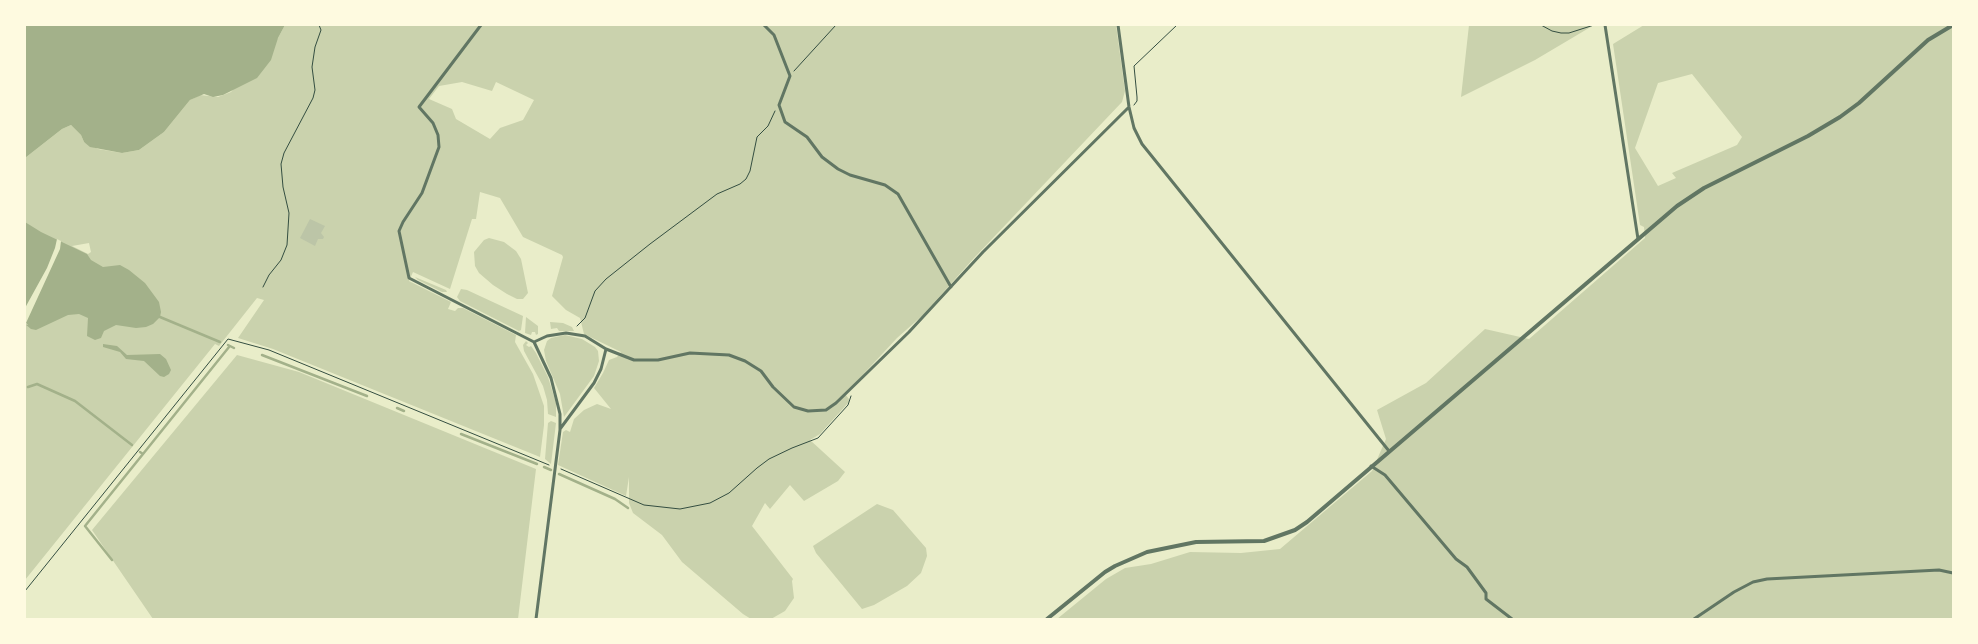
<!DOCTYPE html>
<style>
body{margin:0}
#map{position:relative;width:1978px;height:644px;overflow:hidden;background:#e9edc9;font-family:Roboto,sans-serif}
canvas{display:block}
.frame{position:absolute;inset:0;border:26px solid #fefae0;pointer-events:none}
</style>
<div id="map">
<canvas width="1978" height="644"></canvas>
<div class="frame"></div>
</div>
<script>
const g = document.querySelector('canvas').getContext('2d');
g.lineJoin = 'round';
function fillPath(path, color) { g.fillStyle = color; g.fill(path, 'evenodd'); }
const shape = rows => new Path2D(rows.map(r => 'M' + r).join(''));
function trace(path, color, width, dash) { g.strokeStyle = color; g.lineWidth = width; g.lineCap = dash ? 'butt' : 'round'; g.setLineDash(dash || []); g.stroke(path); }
fillPath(shape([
 [285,25,1116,25,1125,91,1122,102,974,258,923,315,897,338,845,394,849,399,849,402,820,434,810,440,845,472,838,481,804,501,790,485,770,509,765,503,752,526,793,579,792,581,794,598,785,611,771,619,751,619,743,614,682,562,662,535,633,513,629,503,629,477,626,496,558,465,563,432,566,430,570,432,574,419,584,410,597,404,611,409,594,388,603,373,609,360,617,357,621,352,584,334,580,318,566,310,552,296,563,257,562,255,523,237,500,198,480,192,476,219,472,219,450,289,413,272,409,281,451,302,448,309,455,311,458,308,463,308,516,335,515,342,533,374,544,406,544,425,540,457,273,349,238,338,264,300,257,298,219,346,215,344,25,580,25,246,33,228,25,222,25,158,62,129,71,125,81,135,84,142,98,149,122,153,139,150,164,132,190,100,200,95,218,97,231,92,278,38],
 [462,82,492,91,496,82,534,100,523,120,500,128,490,139,456,119,452,109,429,99,439,86],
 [89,243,91,252,88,254,72,246],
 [1469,25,1594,25,1535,60,1461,97],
 [1644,25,1953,25,1953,619,1057,619,1106,579,1125,568,1151,564,1190,552,1241,553,1280,549,1372,471,1386,439,1377,410,1426,383,1485,329,1529,339,1645,238,1644,227,1640,225,1613,44],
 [1692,74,1742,137,1737,145,1672,173,1676,178,1658,186,1635,148,1658,83],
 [489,238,504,242,516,251,521,259,528,293,523,299,517,299,507,294,493,285,479,273,475,266,474,252,484,240],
 [415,277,446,290,447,292,442,292,418,280],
 [461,289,467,290,523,316,521,330,519,331,460,301,457,297],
 [526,317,538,326,538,334,536,335,535,332,532,332,531,335,525,333],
 [550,322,563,323,572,327,574,331,559,331,557,328,551,329],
 [565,335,582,339,595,347,598,351,599,361,594,376,564,417,560,394,546,361,544,350,547,341,551,338],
 [526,341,528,343,526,345,529,347,531,346,536,353,548,377,556,403,556,417,548,414,547,400,543,386,524,351,523,345],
 [237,355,299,372,536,469,518,619,153,619,92,530],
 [551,421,556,423,551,464,545,459,548,423],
 [877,504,893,510,926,548,927,556,921,573,907,586,874,605,862,609,816,553,813,546]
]), '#cad2ad');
fillPath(shape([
 [25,25,285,25,278,38,271,60,257,78,223,95,213,97,204,94,190,100,164,132,139,150,122,153,90,147,84,142,81,135,71,125,62,129,25,158],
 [25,222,41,232,87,254,91,260,103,267,120,265,129,270,145,283,159,302,161,312,160,317,153,324,146,327,136,328,116,325,104,331,101,338,95,340,87,336,88,318,79,314,68,315,36,330,31,329,25,324],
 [103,344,117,346,127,355,160,354,166,359,171,370,169,374,164,377,160,376,144,361,126,359,120,352,103,347]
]), '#a3b18a');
fillPath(shape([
 [57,239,61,241,60,249,26,323,28,325,25,324,25,308,47,268,55,248]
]), '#e9edc9');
trace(shape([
 [160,317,220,342],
 [228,345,234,348],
 [262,355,367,396],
 [28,387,37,384,75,401,132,445],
 [397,408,404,411],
 [461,434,537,464],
 [140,452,143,454,229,347],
 [544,467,551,470],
 [559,474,615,499,628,508],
 [112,560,85,526,143,454]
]), '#a3b18a', 2.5);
fillPath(shape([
 [310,219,325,226,321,233,324,237,323,239,318,239,315,246,300,238]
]), '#bcc5a7');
trace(shape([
 [1541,25,1552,31,1561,33,1569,33,1594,25],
 [794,71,836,25],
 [1134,105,1137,101,1137,97,1134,66,1177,25],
 [263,287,269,275,281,260,287,245,289,213,283,187,281,164,284,153,313,98,315,90,312,67,315,47,321,30,319,25],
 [577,326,585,318,595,291,606,279,650,244,717,194,740,184,746,179,750,171,757,137,768,126,775,111],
 [561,469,644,505,680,509,710,503,729,493,757,468,769,459,792,448,818,438,848,405,851,396],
 [25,591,228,339,269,350,549,465]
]), '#344e41', 1);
trace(shape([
 [481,25,419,107,433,123,438,135,439,147,422,193,403,222,399,231,409,278,534,342,551,378,560,414,560,430,536,619],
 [764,25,774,35,790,76,779,105,785,122,807,137,822,157,838,169,850,175,885,185,898,194,951,287],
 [1118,25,1129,107,1134,128,1142,144,1389,451],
 [1605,25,1638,239],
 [534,342,547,336,566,333,585,336,606,349,634,360,658,360,690,353,729,355,745,361,761,371,773,387,794,407,808,411,826,410,836,403,909,332,983,252,1129,107],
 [560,429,594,383,601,369,606,349],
 [1371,466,1385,475,1456,559,1467,567,1486,593,1486,599,1512,619],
 [1694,619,1734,592,1753,582,1767,579,1939,570,1953,573]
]), '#617663', 3);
trace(shape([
 [1047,619,1105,572,1115,566,1147,552,1196,542,1264,541,1295,530,1307,522,1677,206,1704,188,1808,136,1840,117,1859,103,1928,40,1953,25]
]), '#617663', 4);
</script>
